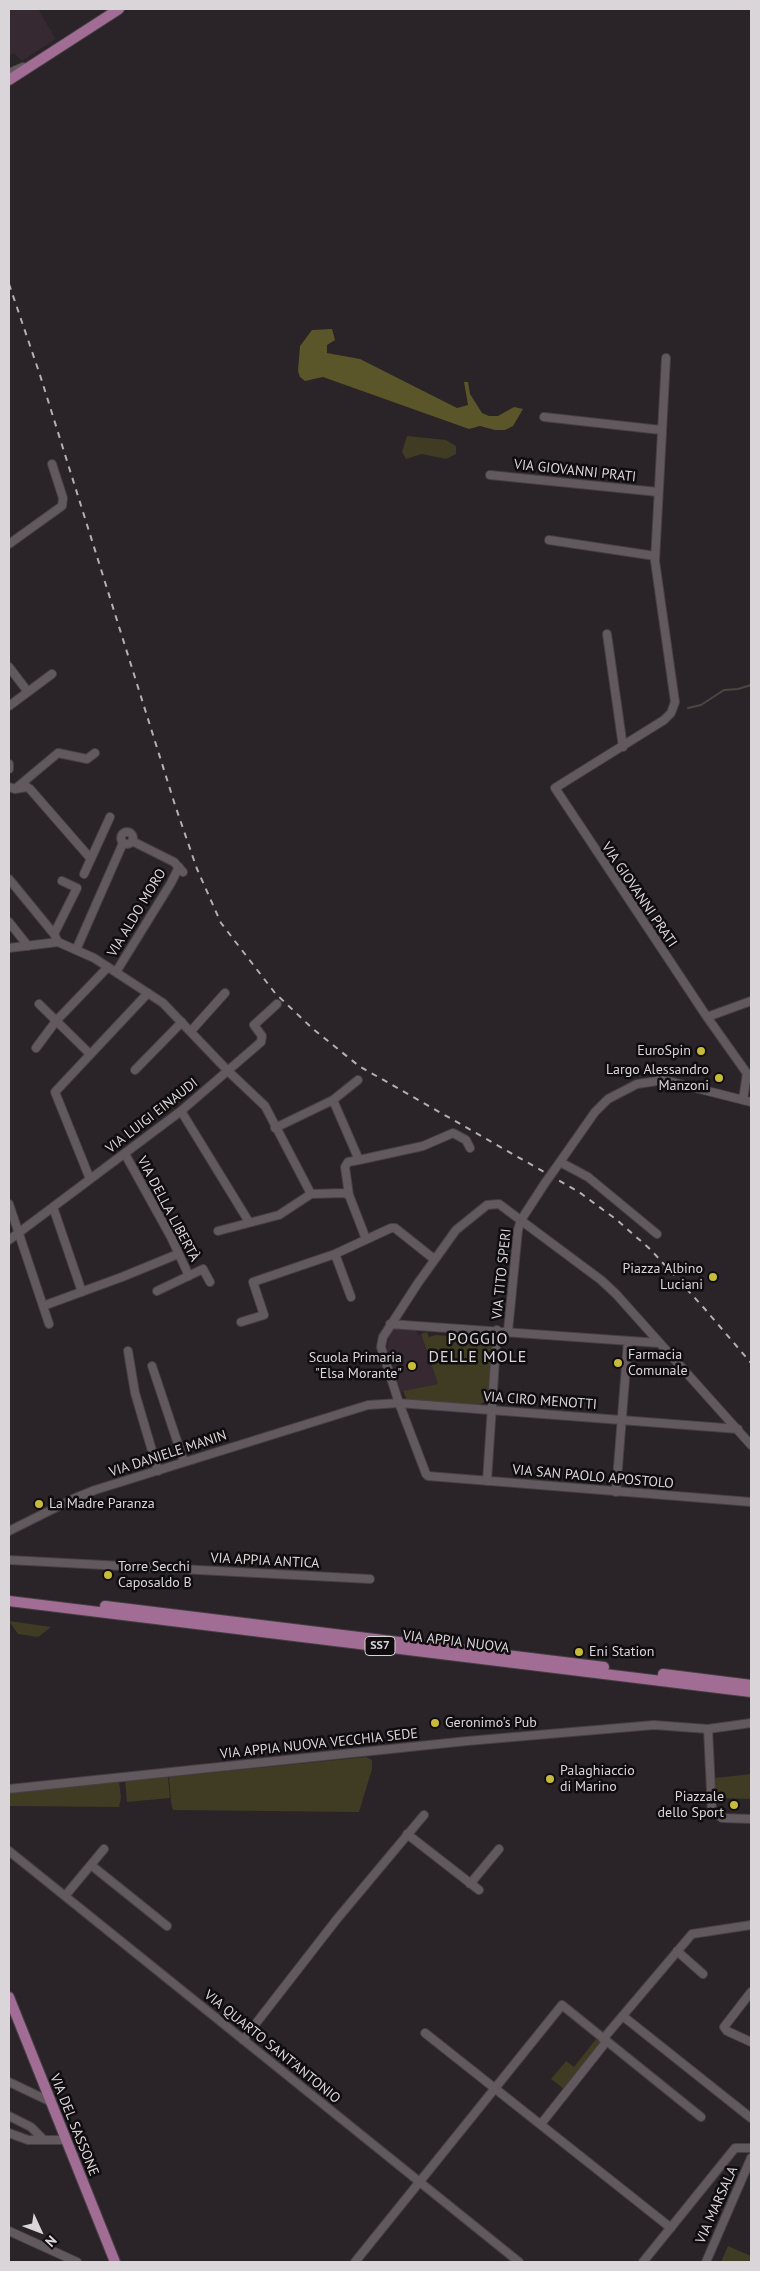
<!DOCTYPE html>
<meta charset="utf-8">
<style>
body{margin:0}
#map{position:relative;width:760px;height:2271px;overflow:hidden;background:#2a2328;font-family:"PT Sans",sans-serif}
canvas{display:block}
.frame{position:absolute;inset:0;border:10px solid #dad5d9;pointer-events:none}
.north{position:absolute;left:15px;top:2206px;width:50px;height:50px;-webkit-text-stroke:4px #100d0f;paint-order:stroke;rotate:133deg;font-size:14px;font-weight:700;line-height:20px;text-align:center;color:#dad5d9}
.north::after{content:'';display:block;margin:auto;width:18px;height:22px;background:#dad5d9;clip-path:polygon(50% 0,100% 100%,50% 72%,0 100%)}
</style>
<div id="map">
<canvas width="760" height="2271"></canvas>
<div class="frame"></div>
<div class="north">N</div>
</div>
<script>
const g = document.querySelector('canvas').getContext('2d');
g.lineJoin = 'round';
function fillPath(path, color) { g.fillStyle = color; g.fill(path, 'evenodd'); }
const shape = rows => new Path2D(rows.map(r => 'M' + r).join(''));
function trace(path, color, width, dash) { g.strokeStyle = color; g.lineWidth = width; g.lineCap = dash ? 'butt' : 'round'; g.setLineDash(dash || []); g.stroke(path); }
function label(font, color, halo, rows, align = 'center') {
  g.font = font + ' "PT Sans",sans-serif'; g.lineWidth = 5; g.setLineDash([]); g.textBaseline = 'middle'; g.strokeStyle = halo; g.fillStyle = color; for (const [text, x, y, turn = 0] of rows) {
    g.save(); g.translate(x, y); g.rotate((+turn || 0) * Math.PI / 180); g.textAlign = isNaN(turn) ? turn : align; if (halo) g.strokeText(text, 0, 0); g.fillText(text, 0, 0); g.restore();
  }
}
fillPath(shape([
 [9,9,38,9,56,39,22,61,14,53,9,56],
 [395,1326,415,1328,418,1335,421,1334,438,1384,401,1392,387,1348,390,1332]
]), '#362932');
fillPath(shape([
 [407,436,446,440,456,446,456,454,446,459,422,454,406,459,402,452],
 [427,1332,429,1337,436,1335,491,1339,489,1397,485,1402,478,1405,407,1400,403,1391,438,1384,421,1334],
 [9,1621,51,1627,38,1637,18,1634],
 [366,1757,372,1760,372,1769,359,1812,173,1810,171,1802,169,1777],
 [751,1774,751,1799,716,1798,715,1778],
 [168,1777,170,1798,127,1802,125,1780],
 [119,1781,121,1798,119,1807,9,1806,9,1791],
 [596,2039,601,2043,564,2089,551,2079,566,2061,574,2067],
 [728,2246,751,2256,751,2262,721,2262]
]), '#3f3c23');
fillPath(shape([
 [332,329,335,340,327,345,327,353,360,359,457,408,468,405,464,382,468,382,470,394,482,413,489,416,498,416,514,407,523,409,513,426,505,430,495,430,480,426,469,429,323,377,305,381,300,377,298,371,300,346,312,330]
]), '#5a5629');
trace(shape([
 [688,708,701,705,724,690,738,689,751,685]
]), '#4b4841', 2);
const minor = shape([
 [9,73,23,67],
 [666,358,655,561,675,702,671,713,664,720,555,788,707,1017,751,1079],
 [544,417,661,430],
 [490,475,658,492],
 [549,540,655,556],
 [9,544,62,506,63,498,52,464],
 [607,634,623,747],
 [9,667,28,692],
 [9,706,52,674],
 [9,764,9,769],
 [9,787,15,789,58,753,87,759,95,753],
 [15,789,27,787,30,789,91,859],
 '121 838a6 6 0 1 1 12 0a6 6 0 1 1-12 0Z',
 [132,841,174,862,183,872],
 [84,874,110,817],
 [9,879,54,934],
 [9,922,28,946],
 [58,942,54,934,77,888,62,881],
 [9,948,58,942,94,958,163,1003,228,1071,265,1106,311,1194],
 [76,950,123,843],
 [116,972,171,883,179,867],
 [39,1004,90,1054],
 [707,1017,751,1001],
 [191,1031,225,993],
 [36,1048,56,1021,108,967],
 [135,1070,182,1022],
 [333,1100,358,1080],
 [743,1100,747,1073],
 [181,1111,249,1222],
 [275,1128,333,1100,359,1160,348,1162,345,1167,349,1195,366,1239],
 [125,1154,171,1237,189,1276],
 [359,1160,423,1146,453,1133,466,1140,470,1148],
 [560,1162,588,1177,657,1234],
 [555,1169,595,1112,608,1099,637,1084,664,1080,751,1102],
 [90,1179,55,1092,148,993],
 [311,1194,344,1193,349,1195],
 [9,1204,49,1324],
 [53,1207,82,1292],
 [218,1231,279,1215,311,1194],
 [9,1240,181,1111,261,1042,262,1036,254,1025,277,1004],
 [335,1254,351,1297],
 [157,1291,203,1269,210,1282],
 [43,1306,122,1277,178,1254],
 [241,1322,264,1315,253,1282,335,1254,391,1228,395,1228,434,1259],
 [390,1324,659,1343],
 [508,1331,518,1230,521,1220,545,1183],
 [128,1351,135,1393,158,1471],
 [152,1366,184,1462],
 [751,1445,616,1294,601,1280,499,1204,487,1205,456,1230,418,1283,383,1337,381,1347,399,1403,426,1474,428,1476,751,1502],
 [487,1481,497,1330],
 [616,1492,628,1341],
 [9,1531,75,1498,95,1490,368,1405,399,1403,738,1429],
 [9,1560,370,1579],
 [708,1729,712,1811,722,1818,751,1819],
 [9,1789,467,1741,654,1725,708,1729,751,1723],
 [407,1834,479,1890],
 [9,1851,519,2262],
 [91,1865,167,1926],
 [470,1884,499,1849],
 [65,1896,104,1849],
 [677,1951,703,1974],
 [751,1992,724,2027,727,2031,751,2042],
 [624,2017,751,2118],
 [425,2033,671,2228],
 [603,2039,692,1934,751,1925],
 [243,2040,337,1919,424,1815],
 [9,2082,49,2101],
 [9,2116,31,2127,44,2140],
 [541,2124,606,2042],
 [9,2133,28,2140,65,2140],
 [9,2231,77,2262],
 [355,2262,562,2005,701,2117],
 [643,2262,735,2148,751,2148],
 [706,2262,751,2158]
]);
const major = shape([
 [9,80,119,9],
 [9,1601,751,1692],
 [105,1606,604,1667],
 [663,1674,751,1685],
 [9,1997,115,2262]
]);
trace(minor, '#464045', 10);
trace(major, '#464045', 12);
trace(minor, '#62595f', 8);
trace(major, '#a16d94', 10);
trace(shape([
 [9,284,40,375,175,805,197,869,221,923,275,993,313,1029,359,1066,579,1192,617,1220,651,1250,704,1308,751,1363]
]), '#b4afb3', 2, [6, 6]);
const minorBridge = shape([
 [545,1183,555,1169]
]);
trace(minorBridge, '#464045', 10, []);
trace(minorBridge, '#62595f', 8);
for (const [x, y, r, color] of [
 [701,1051,5,"#c7bb3b"],
 [719,1078,5,"#c7bb3b"],
 [713,1277,5,"#c7bb3b"],
 [618,1363,5,"#c7bb3b"],
 [412,1366,5,"#c7bb3b"],
 [39,1504,5,"#c7bb3b"],
 [108,1575,5,"#c7bb3b"],
 [579,1652,5,"#c7bb3b"],
 [435,1723,5,"#c7bb3b"],
 [550,1779,5,"#c7bb3b"],
 [734,1805,5,"#c7bb3b"]
]) { const dot = new Path2D(); dot.arc(x, y, r, 0, 2 * Math.PI); g.fillStyle = color; g.fill(dot); trace(dot, '#100d0f', 2); }
for (const [x, y, w] of [
 [380,1646,30]
]) { const box = new Path2D(); box.roundRect(x - w / 2, y - 9.5, w, 19, 4); g.fillStyle = '#100d0f'; g.fill(box); trace(box, '#dad5d9', 1); }
label('bold 12px', '#dad5d9', null, [
 ["SS7",380,1646]
]);
label('14px', '#dad5d9', '#100d0f', [
 ["VIA GIOVANNI PRATI",575,471,6],
 ["VIA GIOVANNI PRATI",639,895,56],
 ["VIA ALDO MORO",137,913,-59],
 ["VIA LUIGI EINAUDI",152,1116,-38],
 ["VIA DELLA LIBERTÀ",168,1209,62],
 ["VIA TITO SPERI",502,1274,-84],
 ["VIA CIRO MENOTTI",540,1401,4],
 ["VIA DANIELE MANIN",168,1454,-18],
 ["VIA SAN PAOLO APOSTOLO",593,1477,5],
 ["VIA APPIA ANTICA",265,1561,3],
 ["VIA APPIA NUOVA",456,1642,7],
 ["VIA APPIA NUOVA VECCHIA SEDE",319,1744,-6],
 ["VIA QUARTO SANT'ANTONIO",272,2047,39],
 ["VIA DEL SASSONE",74,2125,68],
 ["VIA MARSALA",717,2205,-66]
]);
label('14px', '#dad5d9', '#100d0f', [
 ["EuroSpin",691,1051,"right"],
 ["Largo Alessandro",709,1070,"right"],
 ["Manzoni",709,1086,"right"],
 ["Piazza Albino",703,1269,"right"],
 ["Luciani",703,1285,"right"],
 ["Farmacia",628,1355],
 ["Comunale",628,1371],
 ["Scuola Primaria",402,1358,"right"],
 ["\"Elsa Morante\"",402,1374,"right"],
 ["La Madre Paranza",49,1504],
 ["Torre Secchi",118,1567],
 ["Caposaldo B",118,1583],
 ["Eni Station",589,1652],
 ["Geronimo's Pub",445,1723],
 ["Palaghiaccio",560,1771],
 ["di Marino",560,1787],
 ["Piazzale",724,1797,"right"],
 ["dello Sport",724,1813,"right"]
], 'left');
g.letterSpacing = '1px';
label('16px', '#dad5d9', '#100d0f', [
 ["POGGIO",478,1339],
 ["DELLE MOLE",478,1357]
]);
g.letterSpacing = '0px';
</script>
